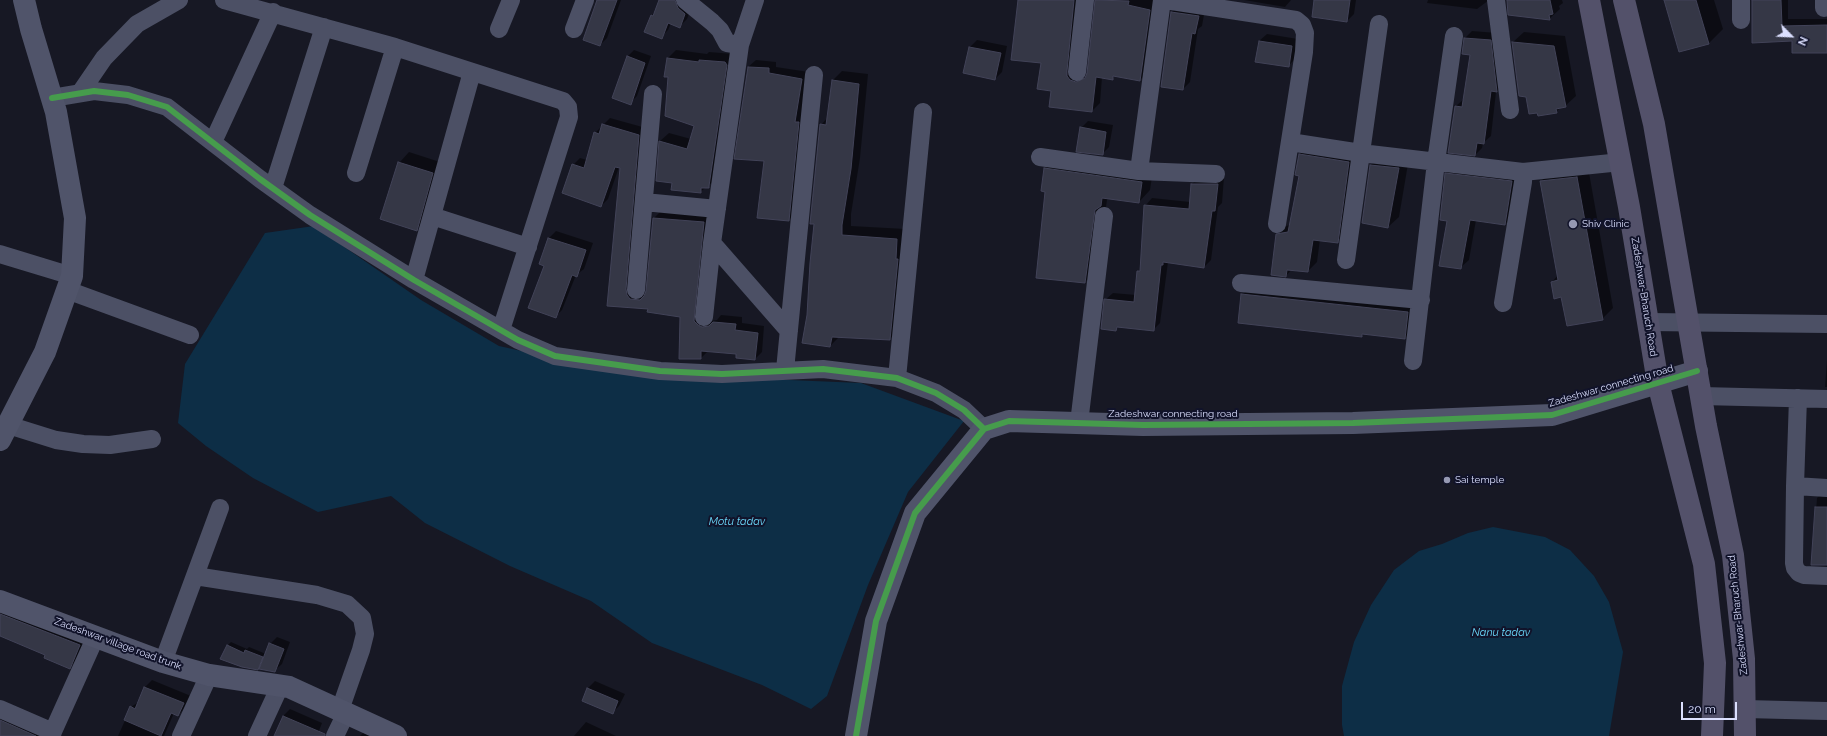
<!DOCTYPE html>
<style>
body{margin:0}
#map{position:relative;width:1827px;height:736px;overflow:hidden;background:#171824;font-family:Raleway,sans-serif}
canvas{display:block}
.north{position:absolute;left:1771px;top:16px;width:40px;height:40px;-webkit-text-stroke:3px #11132a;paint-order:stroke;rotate:114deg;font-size:11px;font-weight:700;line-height:16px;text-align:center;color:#dbdffe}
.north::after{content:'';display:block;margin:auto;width:14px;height:18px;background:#dbdffe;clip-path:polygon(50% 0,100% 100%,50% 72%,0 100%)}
.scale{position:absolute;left:1681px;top:702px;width:56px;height:18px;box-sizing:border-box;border:2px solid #dbdffe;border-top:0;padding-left:5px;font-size:12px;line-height:14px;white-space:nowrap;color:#dbdffe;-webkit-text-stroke:3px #11132a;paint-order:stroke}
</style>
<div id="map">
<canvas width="1827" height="736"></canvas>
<div class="north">N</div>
<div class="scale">20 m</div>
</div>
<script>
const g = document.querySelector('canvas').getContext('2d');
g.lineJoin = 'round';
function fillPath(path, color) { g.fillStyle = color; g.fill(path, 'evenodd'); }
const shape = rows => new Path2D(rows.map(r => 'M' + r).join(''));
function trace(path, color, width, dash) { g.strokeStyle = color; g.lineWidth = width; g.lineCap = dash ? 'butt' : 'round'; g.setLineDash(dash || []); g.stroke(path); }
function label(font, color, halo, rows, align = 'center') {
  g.font = font + ' Raleway,sans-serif'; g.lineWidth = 4; g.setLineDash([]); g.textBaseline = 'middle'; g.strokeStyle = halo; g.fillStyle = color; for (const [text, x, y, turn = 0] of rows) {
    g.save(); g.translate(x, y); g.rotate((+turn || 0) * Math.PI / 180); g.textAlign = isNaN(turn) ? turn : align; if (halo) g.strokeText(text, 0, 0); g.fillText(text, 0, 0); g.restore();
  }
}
fillPath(shape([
 [314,226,421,300,499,346,607,370,694,376,861,383,964,421,908,492,868,585,827,696,811,709,762,685,652,643,591,601,510,566,425,523,391,496,318,512,253,478,206,446,178,423,185,364,265,233],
 [1493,527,1545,537,1570,550,1594,576,1609,602,1623,652,1609,736,1344,736,1342,725,1342,686,1354,642,1371,605,1394,570,1419,551,1442,544,1468,533]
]), '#0d2e46');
fillPath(shape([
 [599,0,621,0,607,38,600,45],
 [660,0,685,0,692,6,687,19,680,26,671,23,668,30,661,37,651,16,656,11],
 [1019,0,1081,0,1085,75,1088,73,1096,0,1158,0,1148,72,1140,80,1115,76,1112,79,1102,77,1100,103,1092,111,1052,90],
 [1244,0,1291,0,1285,7],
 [1315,0,1356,0,1354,14,1347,21],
 [1428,0,1489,0,1477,9,1427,3],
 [1507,0,1562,0,1563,3,1559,6,1560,9,1549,19,1509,14],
 [1665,0,1714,0,1723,29,1709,43,1679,50],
 [1752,0,1788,0,1788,19,1827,19,1827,52,1793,40],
 [1179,5,1205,9,1202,26,1198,29,1190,82,1183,89,1162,86,1172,12],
 [1472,31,1497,33,1504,84,1496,92,1491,136,1483,143,1482,148,1475,155,1456,106,1464,99,1471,54,1463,53,1465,38],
 [1524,32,1565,36,1576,96,1565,106,1561,107,1556,112,1526,96,1513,42],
 [1267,34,1298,39,1295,59,1288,66,1256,61,1259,41],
 [977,40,1007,46,1002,72,995,79,964,73,970,47],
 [634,50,651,56,637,96,630,103,627,57],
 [676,50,707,54,709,52,734,54,717,179,700,192,673,182,657,180,660,141,669,133,691,139,695,126,669,77,668,58],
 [756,60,776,62,776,67,809,72,796,213,789,220,765,160,748,67],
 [842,71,868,74,860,158,851,214,851,226,906,229,900,329,890,339,840,336,830,346,808,315,815,223,821,125,828,117,832,81],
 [610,118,646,128,638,292,647,293,654,218,661,211,711,216,710,321,717,320,721,315,742,317,742,323,764,326,762,352,755,359,738,353,708,351,701,358,681,316,649,308,608,305,621,167,619,167,608,199,601,206,573,165,580,158,587,160,595,133],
 [1088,121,1113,125,1109,147,1102,154,1081,128],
 [1308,146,1357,153,1346,233,1337,241,1320,239,1317,262,1308,271,1292,269,1286,276,1277,235,1286,226,1290,225,1300,175,1300,154],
 [409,152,443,163,427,219,417,229,399,163],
 [1382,154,1409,158,1399,217,1388,227,1363,223,1371,165],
 [1057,157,1153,170,1150,190,1139,202,1108,198,1107,200,1097,270,1085,282,1046,191,1045,169],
 [1455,165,1521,173,1514,215,1505,224,1476,220,1469,260,1460,268,1448,220,1446,174],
 [1588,167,1613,308,1602,319,1562,296,1552,282,1558,275,1541,181,1552,171],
 [1199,177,1224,177,1222,203,1218,207,1211,260,1204,267,1168,262,1160,323,1153,330,1119,326,1116,330,1105,300,1113,293,1136,295,1138,271,1141,269,1145,206,1152,198,1190,202,1192,184],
 [556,231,593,243,584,269,576,275,562,310,555,317,546,265,541,264,549,238],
 [1252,285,1417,302,1415,328,1405,338,1365,333,1362,336,1242,295],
 [1827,360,1827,387,1825,387],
 [1825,490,1827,490,1827,564,1812,564,1817,498],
 [0,596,90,634,80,657,69,668,47,654,0,635],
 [277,637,290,642,282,664,274,671,262,664,258,669,228,645,231,642,247,649,249,647,266,654,270,644],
 [152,680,191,696,185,708,178,715,174,713,164,736,118,736,131,707,140,701,145,687],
 [595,681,625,694,619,706,612,713,583,700,588,688],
 [290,709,322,723,317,736,275,736,283,716],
 [8,712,46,736,0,736,0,719],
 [586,722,616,736,574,736],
 [366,730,379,736,360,736]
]), '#0007');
const building = shape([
 [597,0,617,0,600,46,583,40,597,0],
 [659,0,675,0,678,8,685,14,680,28,668,23,662,39,644,32,651,15,653,16,659,0],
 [1018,0,1074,0,1067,71,1067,76,1070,80,1076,82,1085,78,1087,73,1095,0,1129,1,1128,5,1150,10,1140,81,1113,76,1113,80,1096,77,1092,112,1049,107,1051,91,1037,89,1041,63,1011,60,1018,0],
 [1314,0,1350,0,1347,22,1312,17,1314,0],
 [1507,0,1550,0,1553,14,1549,15,1550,20,1508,15,1507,0],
 [1664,0,1696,0,1709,44,1679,52,1664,0],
 [1752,0,1781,0,1782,26,1827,25,1827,53,1792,53,1792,41,1752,43,1752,0],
 [1171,12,1199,16,1195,34,1192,33,1183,90,1161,87,1171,12],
 [1464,38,1491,40,1497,92,1491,91,1484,144,1477,143,1475,156,1448,153,1455,106,1462,107,1470,55,1462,54,1464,38],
 [1259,41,1292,46,1289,67,1255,62,1259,41],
 [1512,42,1554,46,1566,107,1556,109,1557,113,1538,116,1537,113,1529,114,1526,97,1519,96,1512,42],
 [969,47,1001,53,995,80,963,73,969,47],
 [627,56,645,63,631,105,612,98,627,56],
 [667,58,699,62,699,60,725,62,727,65,709,186,709,188,701,188,701,193,671,190,672,183,656,181,659,141,687,149,694,126,665,116,668,77,664,77,667,58],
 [748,67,769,68,769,73,802,79,795,122,799,122,789,221,757,218,764,161,734,159,748,67],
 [832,80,859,84,851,169,842,225,842,235,897,239,896,259,898,259,890,340,832,337,830,347,802,343,807,315,810,263,814,224,810,224,820,124,826,125,832,80],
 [602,124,639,135,626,289,627,295,630,299,640,300,644,296,646,291,653,218,704,222,694,321,698,325,702,327,709,326,713,322,736,324,735,330,758,333,755,360,736,358,736,354,701,351,701,359,679,359,680,317,647,312,648,309,607,306,620,168,615,167,601,207,562,193,572,164,584,168,594,132,599,134,602,124],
 [1080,127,1106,132,1103,155,1076,152,1080,127],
 [1299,154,1349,162,1338,243,1313,240,1308,272,1287,270,1286,277,1271,275,1276,234,1288,232,1299,176,1295,175,1299,154],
 [398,162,433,173,417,231,380,219,398,162],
 [1370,165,1399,168,1388,228,1362,223,1370,165],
 [1044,168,1142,182,1139,203,1102,198,1101,206,1095,210,1085,283,1036,278,1045,192,1041,191,1044,168],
 [1445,173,1512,181,1505,225,1470,220,1461,269,1439,266,1447,221,1440,220,1445,173],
 [1577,177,1603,320,1567,326,1561,297,1554,299,1551,282,1558,280,1540,181,1577,177],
 [1191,184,1218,184,1215,211,1212,211,1204,268,1163,262,1163,265,1161,265,1154,331,1117,327,1116,331,1101,329,1104,299,1134,302,1137,271,1140,271,1144,205,1189,209,1191,184],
 [548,238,586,250,577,277,572,275,556,318,528,308,544,266,539,264,548,238],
 [1241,294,1408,312,1405,339,1362,334,1362,337,1238,323,1241,294],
 [1815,507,1827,507,1827,565,1811,565,1815,507],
 [0,614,80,645,70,669,44,658,45,655,0,636,0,614],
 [269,643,284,649,275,672,259,669,269,643],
 [227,645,244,653,245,650,263,657,258,670,242,667,220,659,227,645],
 [144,687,184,703,178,716,171,713,161,736,124,720,130,706,135,709,144,687],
 [587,688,618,701,613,714,582,701,587,688],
 [283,716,325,734,325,736,274,736,283,716],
 [0,720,36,736,0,736,0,720]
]);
fillPath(building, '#353746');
trace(building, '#424358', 1);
trace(shape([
 [224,0,395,47,563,101,568,107,569,117,501,330],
 [685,0,712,22,720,30,727,43,740,45],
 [1165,0,1296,20,1302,25,1305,33,1304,52,1277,224],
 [1496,0,1510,110],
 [1824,0,1824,8],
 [1741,20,1741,0],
 [499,29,511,0],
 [574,29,585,0],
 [1077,72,1085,0],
 [80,93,104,58,137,24,179,0],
 [52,98,94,91,128,95,167,107,260,179,310,215,414,280,518,340,555,356,660,371,722,374,823,369,897,378,936,393,964,410,984,429],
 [213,142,273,12],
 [1290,142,1361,153,1523,172,1523,182,1503,303],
 [1040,157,1139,171,1216,174],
 [1139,171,1162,0],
 [1523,172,1621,162],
 [356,173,395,47],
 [273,188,324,27],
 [644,202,717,209],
 [432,216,528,247],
 [712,243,789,331],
 [0,254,72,276],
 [1346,260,1379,24],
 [414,280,472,72],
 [1241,283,1421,300],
 [67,290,190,335],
 [636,290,653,94],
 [704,317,712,243,740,45,755,0],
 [1648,322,1827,324],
 [1413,361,1436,162,1454,36],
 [785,370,814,75],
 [897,378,923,112],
 [1701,396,1827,399],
 [1798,398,1795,486,1794,563,1795,568,1799,573,1804,575,1827,576],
 [1079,423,1104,216],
 [8,425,56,440,83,444,110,445,152,439],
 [1795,486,1827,488],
 [195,576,317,595,347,604,362,618,365,634,361,650,340,710],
 [163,662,220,508],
 [0,709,53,732],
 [1745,709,1827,711],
 [51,736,96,636],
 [181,736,209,675],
 [257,736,280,686],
 [335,736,346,713]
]), '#4c5065', 18);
trace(shape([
 [0,440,45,352,72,276,75,218,56,112,31,29,24,0],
 [0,601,163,662,209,675,289,687,396,736],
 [856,736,876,621,915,513,984,429,1009,421,1143,425,1353,423,1552,415,1697,371]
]), '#50546a', 22);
trace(shape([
 [1589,0,1629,207,1658,383,1704,564,1715,663,1712,736],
 [1624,0,1654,124,1706,426,1733,555,1744,659,1745,736]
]), '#53516a', 22);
trace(shape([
 [52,98,94,91,128,95,167,107,260,179,310,215,414,280,518,340,555,356,660,371,722,374,823,369,897,378,936,393,964,410,984,429],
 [856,736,876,621,915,513,984,429,1009,421,1143,425,1353,423,1552,415,1697,371]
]), '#469c4c', 6);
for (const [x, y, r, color] of [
 [1573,224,5,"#9699b2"],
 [1447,480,4,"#9699b2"]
]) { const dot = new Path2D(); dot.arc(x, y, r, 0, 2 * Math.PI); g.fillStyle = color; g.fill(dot); trace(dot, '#11132a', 1.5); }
label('10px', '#dbdffe', '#11132a', [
 ["Shiv Clinic",1582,224],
 ["Sai temple",1455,480]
], 'left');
label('10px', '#dbdffe', '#11132a', [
 ["Zadeshwar-Bharuch Road",1644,297,81],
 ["Zadeshwar connecting road",1611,386,-16],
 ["Zadeshwar connecting road",1173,414],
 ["Zadeshwar-Bharuch Road",1738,615,-96],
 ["Zadeshwar village road trunk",118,644,20]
]);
label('italic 11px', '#6bdafc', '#11132a', [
 ["Motu tadav",737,522],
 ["Nanu tadav",1501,633]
]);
</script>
